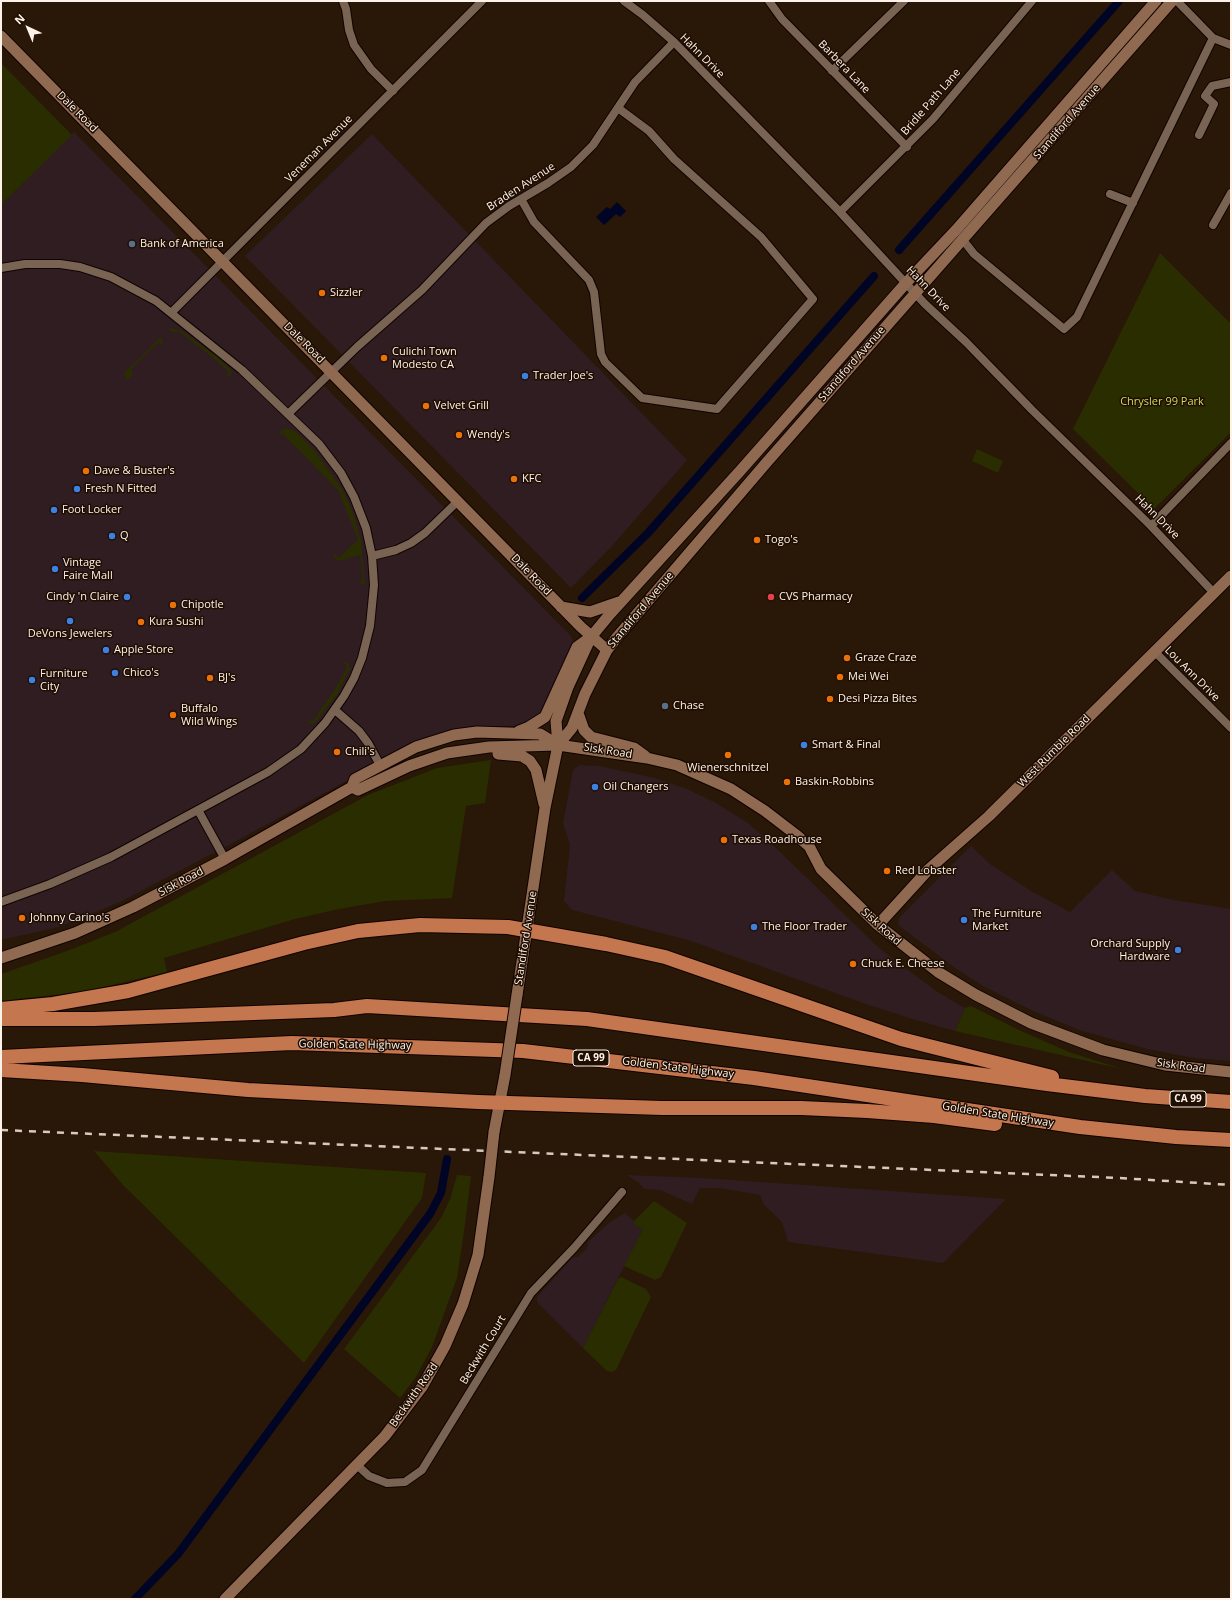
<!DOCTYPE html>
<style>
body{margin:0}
#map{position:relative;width:1232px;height:1600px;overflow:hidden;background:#291708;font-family:"Open Sans",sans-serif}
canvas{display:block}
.frame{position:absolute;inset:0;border:2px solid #fff2e8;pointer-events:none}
.north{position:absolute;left:8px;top:8px;width:40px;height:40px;-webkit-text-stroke:3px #1f0e02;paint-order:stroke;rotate:316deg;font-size:11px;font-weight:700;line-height:16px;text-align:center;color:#fff2e8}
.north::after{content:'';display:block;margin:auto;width:14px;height:18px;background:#fff2e8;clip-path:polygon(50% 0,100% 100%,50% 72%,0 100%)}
</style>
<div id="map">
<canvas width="1232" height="1600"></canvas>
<div class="frame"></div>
<div class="north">N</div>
</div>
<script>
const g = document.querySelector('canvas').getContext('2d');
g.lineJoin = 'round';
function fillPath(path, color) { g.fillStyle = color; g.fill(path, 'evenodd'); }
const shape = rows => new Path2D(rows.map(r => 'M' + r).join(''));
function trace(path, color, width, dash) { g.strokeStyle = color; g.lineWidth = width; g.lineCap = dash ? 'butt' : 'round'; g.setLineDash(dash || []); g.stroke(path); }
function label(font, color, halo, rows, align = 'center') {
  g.font = font + ' "Open Sans",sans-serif'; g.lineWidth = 3; g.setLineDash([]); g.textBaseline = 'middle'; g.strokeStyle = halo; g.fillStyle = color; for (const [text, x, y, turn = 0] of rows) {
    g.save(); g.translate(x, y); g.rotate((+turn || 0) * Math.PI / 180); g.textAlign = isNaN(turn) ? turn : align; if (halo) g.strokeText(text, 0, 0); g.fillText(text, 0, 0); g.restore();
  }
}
fillPath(shape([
 [74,132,568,633,572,638,573,644,541,716,520,726,480,726,462,728,418,742,229,845,120,902,59,927,1,940,1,205],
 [372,134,687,460,612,546,571,588,245,256],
 [579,765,599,766,655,778,687,789,716,803,748,823,771,843,879,948,936,991,965,1008,955,1031,909,1018,863,1003,688,940,572,910,564,901,570,845,563,823,573,770],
 [971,846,990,864,1031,891,1070,912,1112,870,1135,891,1174,900,1231,909,1231,1061,1194,1058,1147,1049,1079,1030,1031,1010,983,986,955,968,898,925,899,918],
 [627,1175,703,1178,1006,1199,943,1263,788,1242,782,1222,764,1205,760,1195,720,1188,700,1188,692,1204,660,1190,644,1189,639,1183],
 [625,1213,634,1221,635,1225,643,1229,583,1348,537,1302,537,1297,573,1257,578,1257,587,1248,588,1242,610,1222]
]), '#2f1d22');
fillPath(shape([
 [1,63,72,135,1,205],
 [1160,253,1231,324,1231,432,1154,509,1073,429],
 [170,328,182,331,216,356,230,369,232,373,229,377,227,377,228,371,213,358,181,333,169,331],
 [160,338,162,339,162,345,159,342,131,369,133,375,127,380,124,373],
 [286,428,295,431,314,450,342,489,353,513,361,541,365,586,359,582,363,579,360,555,338,561,333,556,335,554,339,558,358,539,338,490,284,435,278,433],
 [977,449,1003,461,998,473,972,461],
 [345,661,349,664,350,668,338,693,318,719,314,723,310,724,307,720,313,721,338,685,347,667,344,663],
 [491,760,485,803,466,806,452,898,385,901,339,909,295,919,164,958,167,972,87,991,1,1001,1,974,67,951,115,932,368,795,437,768],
 [971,1006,1021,1031,1069,1052,1122,1069,955,1031,965,1008],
 [94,1151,426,1173,422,1198,304,1363,123,1185],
 [457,1175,471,1176,464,1232,457,1278,432,1347,416,1377,400,1398,344,1349,441,1218,450,1199],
 [654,1201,687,1223,661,1277,655,1280,624,1266,643,1229,635,1225,634,1221],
 [621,1277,646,1289,651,1297,616,1370,612,1372,607,1371,583,1348,618,1279]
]), '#2a2d00');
fillPath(shape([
 [617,202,626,211,620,217,616,214,604,225,596,217,607,207,610,209]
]), '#000425');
trace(shape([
 [899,250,1119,1],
 [582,598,648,533,874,276],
 [135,1599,178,1554,430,1214,441,1193,447,1159]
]), '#000425', 8);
const street = shape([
 [343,1,346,9,349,30,354,45,371,69,393,91],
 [624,1,643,15,674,42,840,212,925,304,966,342,1032,410,1151,526,1214,593],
 [769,1,782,19,907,147],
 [1213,38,1231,45],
 [832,71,904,1],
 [1199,135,1214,104,1205,96,1212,86,1231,82],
 [1110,194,1133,203],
 [521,199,534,222,589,280,594,292,601,354,605,362,642,398,717,409,813,299,761,237,674,159,649,131,618,108],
 [840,212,933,119,1032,1],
 [1213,225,1231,193],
 [963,240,974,254,1064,329,1077,317,1213,38,1177,1],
 [1,268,25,264,60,264,80,267,111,277,156,301,242,370,319,444,341,473,354,497,366,528,372,556,374,585,370,626,362,658,354,678,344,696,325,723,301,749,268,772,111,857,50,884,1,902],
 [171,313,482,1],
 [289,413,357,347,422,290,486,223,509,206,548,183,571,167,593,145,635,82,674,42],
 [1151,526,1231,443],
 [372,556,396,550,411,543,425,533,458,501],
 [1154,651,1231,728],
 [335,710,359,731,368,743,380,765],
 [198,810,225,859],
 [357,1465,369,1476,387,1483,405,1482,422,1470,531,1293,574,1248,622,1192]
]);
const secondary = shape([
 [1,36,581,627,607,650],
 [561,607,590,612,619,602],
 [578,713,584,730,591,737,634,748,645,756],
 [519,731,529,727,545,717,577,647,591,637],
 [558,745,572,728,585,694,607,650,618,636,767,462,1172,1],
 [498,754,522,756,530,761,536,770,544,804],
 [352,787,358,790,409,766,447,753,489,747,558,745,647,758,677,765,731,789,765,811,795,834,809,846,821,869,878,925,938,972,976,995,1031,1023,1103,1050,1165,1065,1231,1072],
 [878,925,929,869,989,816,1231,576],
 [1,958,75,933,133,907,225,859,352,787,355,779,416,747,454,735,477,732,540,734,558,745],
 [517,995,545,808,558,745,556,721,568,687,591,637,610,614,740,471,906,283,956,230,1156,1],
 [494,1132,505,1075],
 [225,1599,385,1436,422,1387,445,1346,463,1304,478,1255,489,1177]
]);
const highway = shape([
 [1,1009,53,1004,128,991,304,943,358,931,420,925,508,927,606,944,665,957,901,1039,1052,1077],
 [1,1019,94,1019,334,1010,367,1006,587,1019,1047,1084,1145,1096,1231,1102],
 [1,1057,292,1043,523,1051,754,1078,1080,1127,1176,1137,1231,1140],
 [1,1070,82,1075,248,1090,478,1102,662,1108,801,1108,867,1111,934,1116,995,1124]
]);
trace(street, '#110300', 10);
trace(secondary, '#110300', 13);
trace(highway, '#110300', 16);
trace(street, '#796352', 8);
trace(secondary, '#906951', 11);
trace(highway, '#c4764f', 14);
trace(shape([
 [1,1130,1120,1178,1231,1185]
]), '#d8cabf', 2.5, [7, 7]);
const secondaryBridge = shape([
 [505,1075,517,995],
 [489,1177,494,1132]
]);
trace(secondaryBridge, '#110300', 13, []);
trace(secondaryBridge, '#906951', 11);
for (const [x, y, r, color] of [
 [132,244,4,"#5c6f8a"],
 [322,293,4,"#e8710a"],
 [384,358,4,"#e8710a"],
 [525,376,4,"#3f7fe0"],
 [426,406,4,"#e8710a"],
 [459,435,4,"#e8710a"],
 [86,471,4,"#e8710a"],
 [514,479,4,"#e8710a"],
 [77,489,4,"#3f7fe0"],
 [54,510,4,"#3f7fe0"],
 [112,536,4,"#3f7fe0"],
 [757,540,4,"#e8710a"],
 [55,569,4,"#3f7fe0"],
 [127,597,4,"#3f7fe0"],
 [771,597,4,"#e0444e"],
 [173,605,4,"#e8710a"],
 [70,621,4,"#3f7fe0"],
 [141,622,4,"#e8710a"],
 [106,650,4,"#3f7fe0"],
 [847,658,4,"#e8710a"],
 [115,673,4,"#3f7fe0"],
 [840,677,4,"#e8710a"],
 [210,678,4,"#e8710a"],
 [32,680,4,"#3f7fe0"],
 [830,699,4,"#e8710a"],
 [665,706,4,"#5c6f8a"],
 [173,715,4,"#e8710a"],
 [804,745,4,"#3f7fe0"],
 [337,752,4,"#e8710a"],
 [728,755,4,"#e8710a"],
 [787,782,4,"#e8710a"],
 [595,787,4,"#3f7fe0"],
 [724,840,4,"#e8710a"],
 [887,871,4,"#e8710a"],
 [22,918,4,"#e8710a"],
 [964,920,4,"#3f7fe0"],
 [754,927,4,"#3f7fe0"],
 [1178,950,4,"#3f7fe0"],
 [853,964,4,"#e8710a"]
]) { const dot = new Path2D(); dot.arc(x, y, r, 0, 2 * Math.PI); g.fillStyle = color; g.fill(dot); trace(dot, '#1f0e02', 1.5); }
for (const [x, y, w] of [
 [591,1058,36],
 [1188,1099,36]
]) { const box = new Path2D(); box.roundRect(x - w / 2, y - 8, w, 16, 3); g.fillStyle = '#1f0e02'; g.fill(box); trace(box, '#fff2e8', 1); }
label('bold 10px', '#fff2e8', null, [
 ["CA 99",591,1058],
 ["CA 99",1188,1099]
]);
label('11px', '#fff2e8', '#1f0e02', [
 ["Hahn Drive",702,56,45],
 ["Barbera Lane",844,67,46],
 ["Bridle Path Lane",931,102,-49],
 ["Dale Road",77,112,45],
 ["Standiford Avenue",1067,122,-49],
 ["Veneman Avenue",319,149,-45],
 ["Braden Avenue",521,187,-33],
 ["Hahn Drive",928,289,46],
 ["Dale Road",304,343,45],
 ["Standiford Avenue",852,364,-49],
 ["Hahn Drive",1157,517,45],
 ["Dale Road",531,575,46],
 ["Standiford Avenue",641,610,-50],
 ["Lou Ann Drive",1192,674,45],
 ["Sisk Road",608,751,9],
 ["West Rumble Road",1054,751,-45],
 ["Sisk Road",181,882,-28],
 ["Sisk Road",881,927,42],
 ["Standiford Avenue",526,938,-81],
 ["Golden State Highway",355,1045,1],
 ["Sisk Road",1181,1066,8],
 ["Golden State Highway",678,1068,7],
 ["Golden State Highway",998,1115,9],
 ["Beckwith Court",483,1350,-59],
 ["Beckwith Road",414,1395,-55]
]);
label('11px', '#fff2e8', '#1f0e02', [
 ["Bank of America",140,244],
 ["Sizzler",330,293],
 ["Culichi Town",392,352],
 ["Modesto CA",392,365],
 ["Trader Joe's",533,376],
 ["Velvet Grill",434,406],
 ["Wendy's",467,435],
 ["Dave & Buster's",94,471],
 ["KFC",522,479],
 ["Fresh N Fitted",85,489],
 ["Foot Locker",62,510],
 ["Q",120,536],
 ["Togo's",765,540],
 ["Vintage",63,563],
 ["Faire Mall",63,576],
 ["Cindy 'n Claire",119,597,"right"],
 ["CVS Pharmacy",779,597],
 ["Chipotle",181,605],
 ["Kura Sushi",149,622],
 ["DeVons Jewelers",70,634,"center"],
 ["Apple Store",114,650],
 ["Graze Craze",855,658],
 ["Chico's",123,673],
 ["Furniture",40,674],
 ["City",40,687],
 ["Mei Wei",848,677],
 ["BJ's",218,678],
 ["Desi Pizza Bites",838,699],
 ["Chase",673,706],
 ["Buffalo",181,709],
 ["Wild Wings",181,722],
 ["Smart & Final",812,745],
 ["Chili's",345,752],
 ["Wienerschnitzel",728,768,"center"],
 ["Baskin-Robbins",795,782],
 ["Oil Changers",603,787],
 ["Texas Roadhouse",732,840],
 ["Red Lobster",895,871],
 ["The Furniture",972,914],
 ["Market",972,927],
 ["Johnny Carino's",30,918],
 ["The Floor Trader",762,927],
 ["Orchard Supply",1170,944,"right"],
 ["Hardware",1170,957,"right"],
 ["Chuck E. Cheese",861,964]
], 'left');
label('11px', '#cfdb53', '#1f0e02', [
 ["Chrysler 99 Park",1162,402]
]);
</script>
